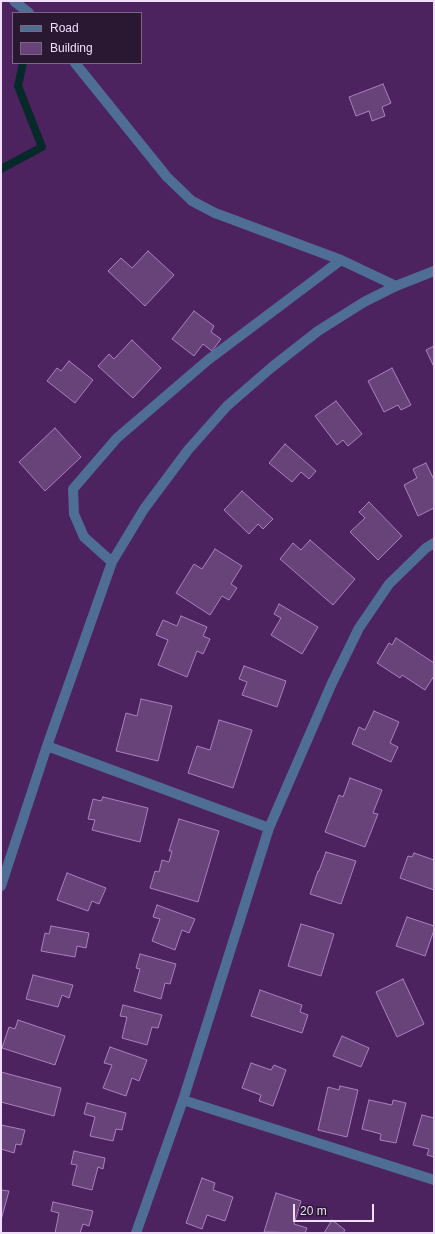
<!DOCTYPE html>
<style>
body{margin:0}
#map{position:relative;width:435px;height:1234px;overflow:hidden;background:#4d235f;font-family:Helvetica,sans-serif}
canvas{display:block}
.frame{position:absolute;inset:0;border:2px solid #f1defb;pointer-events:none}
.legend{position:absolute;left:12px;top:12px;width:130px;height:52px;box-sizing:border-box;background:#2a1732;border:1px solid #7a6782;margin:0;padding:5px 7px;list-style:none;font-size:12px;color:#f1defb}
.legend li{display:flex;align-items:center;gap:8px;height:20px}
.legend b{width:20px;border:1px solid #7a6782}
.scale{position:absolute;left:293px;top:1204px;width:81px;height:18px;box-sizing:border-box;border:2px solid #f1defb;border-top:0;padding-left:5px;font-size:12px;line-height:14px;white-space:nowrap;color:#f1defb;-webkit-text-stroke:3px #2a1732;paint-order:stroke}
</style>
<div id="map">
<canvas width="435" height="1234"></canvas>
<div class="frame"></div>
<ul class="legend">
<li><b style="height:5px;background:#4f6e95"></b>Road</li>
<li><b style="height:11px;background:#68437a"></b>Building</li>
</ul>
<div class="scale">20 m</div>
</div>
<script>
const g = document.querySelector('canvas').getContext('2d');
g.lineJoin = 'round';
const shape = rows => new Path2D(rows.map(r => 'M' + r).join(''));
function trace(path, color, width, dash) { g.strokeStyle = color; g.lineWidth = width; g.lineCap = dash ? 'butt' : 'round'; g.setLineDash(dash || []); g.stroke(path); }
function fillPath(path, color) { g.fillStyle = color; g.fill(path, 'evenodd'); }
trace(shape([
 [1,169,42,147,18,86,23,63]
]), '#062929', 8);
const building = shape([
 [383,84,391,103,382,107,385,116,372,121,369,111,356,116,349,97,383,84],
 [148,251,174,275,145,306,108,271,121,258,132,268,148,251],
 [194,311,214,326,211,332,221,339,212,351,203,344,194,356,172,339,194,311],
 [132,340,161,368,133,398,98,366,109,354,114,359,132,340],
 [434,346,434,367,426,350,434,346],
 [69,361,93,380,75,403,47,381,57,368,61,371,69,361],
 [392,368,411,405,401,410,398,405,384,412,368,381,392,368],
 [336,401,362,434,348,446,343,440,337,445,315,416,336,401],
 [55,428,81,457,45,491,19,462,55,428],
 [285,444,316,471,309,479,301,472,292,482,269,463,285,444],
 [426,463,434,480,434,508,418,516,404,485,417,478,413,469,426,463],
 [242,491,273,519,263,529,258,524,249,534,224,510,242,491],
 [369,502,402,536,378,560,350,532,365,518,359,512,369,502],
 [310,540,355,579,333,605,280,559,293,543,301,550,310,540],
 [215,549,242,566,231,584,237,588,229,600,222,596,210,615,176,593,194,564,202,569,215,549],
 [279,604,318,627,302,654,271,635,281,618,274,614,279,604],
 [181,616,207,627,203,636,210,639,203,654,197,651,187,677,158,665,168,640,156,635,163,620,177,626,181,616],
 [396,638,434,663,434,676,425,690,402,675,400,678,377,663,389,643,392,645,396,638],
 [244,666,286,681,277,707,242,695,247,682,239,679,244,666],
 [141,699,172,706,158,761,116,751,126,713,137,716,141,699],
 [374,711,399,722,390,743,398,747,391,762,352,744,359,727,365,730,374,711],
 [219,720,252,730,233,788,188,773,197,746,210,750,219,720],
 [350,778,382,790,373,813,378,814,365,847,325,832,339,795,343,797,350,778],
 [103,797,148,808,140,842,92,830,95,820,88,819,93,799,101,801,103,797],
 [179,819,219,831,198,902,150,888,155,871,159,872,162,860,169,862,172,851,169,851,179,819],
 [326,852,356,861,341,904,310,894,318,871,319,871,326,852],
 [414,853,434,860,434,890,400,878,408,856,412,857,414,853],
 [67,873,106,888,99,904,92,901,88,911,57,900,67,873],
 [157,905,195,919,189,933,182,930,175,950,152,941,160,919,153,917,157,905],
 [407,917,434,926,434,930,425,956,396,946,407,917],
 [301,924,334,934,321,976,288,966,301,924],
 [51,926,89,933,86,948,77,946,75,957,41,951,45,933,49,934,51,926],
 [140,954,176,964,170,984,165,983,161,999,134,991,140,969,136,968,140,954],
 [33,975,73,985,69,998,62,995,58,1007,26,999,33,975],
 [403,979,424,1024,397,1037,376,992,403,979],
 [260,990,302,1005,300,1012,308,1015,302,1033,251,1016,260,990],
 [123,1005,162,1015,158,1028,152,1027,147,1045,122,1038,127,1017,120,1016,123,1005],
 [18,1020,65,1036,55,1065,2,1048,9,1027,15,1029,18,1020],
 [342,1036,369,1048,361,1067,333,1056,342,1036],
 [110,1047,147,1060,139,1081,132,1078,126,1096,103,1088,112,1065,104,1063,110,1047],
 [251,1063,271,1070,274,1065,286,1070,273,1106,259,1101,261,1095,242,1088,251,1063],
 [1,1072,61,1088,54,1116,1,1102,1,1072],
 [340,1086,358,1090,347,1137,318,1130,328,1087,339,1090,340,1086],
 [369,1100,392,1105,393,1100,406,1103,396,1143,380,1140,381,1134,362,1129,369,1100],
 [87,1103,126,1113,122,1130,116,1129,113,1141,90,1136,95,1117,84,1114,87,1103],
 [422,1115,434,1118,434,1157,427,1155,429,1149,413,1145,422,1115],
 [1,1125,25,1130,21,1145,16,1144,14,1153,1,1149,1,1125],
 [74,1151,105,1158,103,1169,98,1167,92,1190,72,1185,77,1165,71,1164,74,1151],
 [202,1178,215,1183,213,1190,233,1197,225,1221,207,1215,202,1229,186,1223,202,1178],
 [1,1190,9,1191,1,1220,1,1190],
 [276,1193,301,1201,294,1224,307,1228,305,1233,264,1232,276,1193],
 [53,1202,93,1211,89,1226,83,1224,80,1233,55,1233,59,1213,51,1211,53,1202],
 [332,1220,345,1230,343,1233,324,1233,332,1220]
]);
fillPath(building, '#68437a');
trace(building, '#ac7ec2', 1);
trace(shape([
 [14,1,29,13],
 [75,63,167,177,192,201,215,213,341,260,396,286],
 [112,562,84,537,74,514,73,489,117,438,208,360,341,260],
 [47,746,269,828],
 [1,886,47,746,112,562,144,509,188,450,227,406,272,367,318,331,364,302,396,286,434,271],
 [183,1100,434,1180],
 [136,1233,183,1100,269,828,332,683,359,628,389,584,426,548,434,543]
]), '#4f6e95', 10);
</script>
